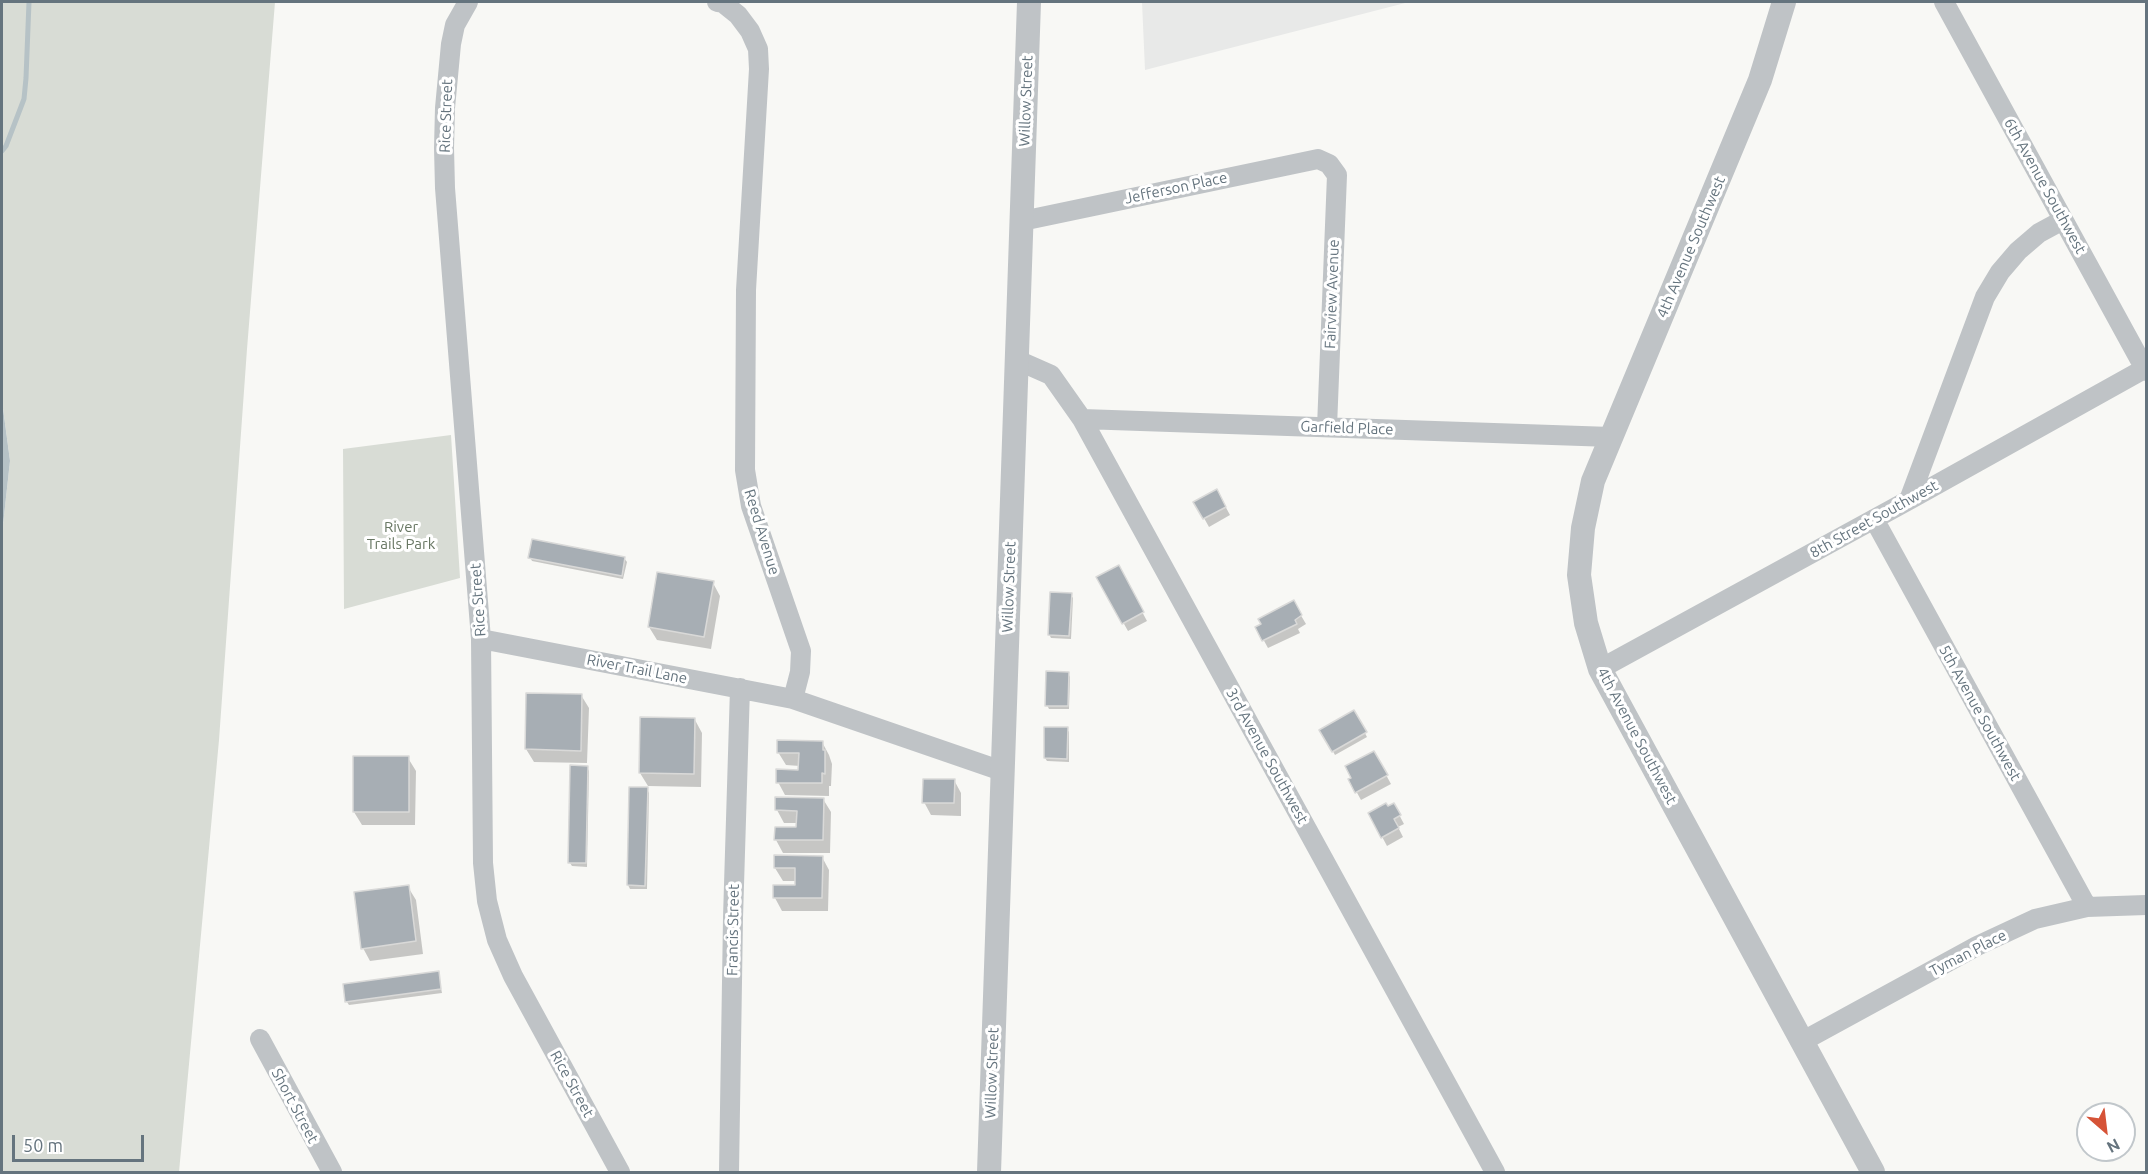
<!DOCTYPE html>
<style>
body{margin:0}
#map{position:relative;width:2148px;height:1174px;overflow:hidden;background:#f8f8f5;font-family:Ubuntu,sans-serif}
canvas{display:block}
.frame{position:absolute;inset:0;border:3px solid #65747e;pointer-events:none}
.north{position:absolute;left:2076px;top:1102px;width:60px;height:60px;box-sizing:border-box;background:#fff;border:2px solid #c1c7cb;border-radius:50%;rotate:152deg;font-size:16px;font-weight:700;line-height:24px;text-align:center;color:#65747e}
.north::after{content:'';display:block;margin:auto;width:21px;height:27px;background:#d65337;clip-path:polygon(50% 0,100% 100%,50% 72%,0 100%)}
.scale{position:absolute;left:12px;top:1135px;width:132px;height:27px;box-sizing:border-box;border:3px solid #65747e;border-top:0;padding-left:8px;font-size:18px;line-height:21px;white-space:nowrap;color:#65747e;-webkit-text-stroke:4px #fff;paint-order:stroke}
</style>
<div id="map">
<canvas width="2148" height="1174"></canvas>
<div class="frame"></div>
<div class="north">N</div>
<div class="scale">50 m</div>
</div>
<script>
const g = document.querySelector('canvas').getContext('2d');
g.lineJoin = 'round';
function fillPath(path, color) { g.fillStyle = color; g.fill(path, 'evenodd'); }
const shape = rows => new Path2D(rows.map(r => 'M' + r).join(''));
function trace(path, color, width, dash) { g.strokeStyle = color; g.lineWidth = width; g.lineCap = dash ? 'butt' : 'round'; g.setLineDash(dash || []); g.stroke(path); }
function label(font, color, halo, rows, align = 'center') {
  g.font = font + ' Ubuntu,sans-serif'; g.lineWidth = 6; g.setLineDash([]); g.textBaseline = 'middle'; g.strokeStyle = halo; g.fillStyle = color; for (const [text, x, y, turn = 0] of rows) {
    g.save(); g.translate(x, y); g.rotate((+turn || 0) * Math.PI / 180); g.textAlign = isNaN(turn) ? turn : align; if (halo) g.strokeText(text, 0, 0); g.fillText(text, 0, 0); g.restore();
  }
}
fillPath(shape([
 [1142,2,1409,2,1145,70]
]), '#e8e9e8');
fillPath(shape([
 [2,2,275,2,247,349,219,740,179,1172,2,1172,2,534,10,461,2,401],
 [451,435,460,578,344,609,343,449]
]), '#d8dcd5');
fillPath(shape([
 [2,401,10,461,2,534]
]), '#b6c2c6');
fillPath(shape([
 [1217,491,1230,515,1209,527,1195,502],
 [530,557,624,558,627,562,623,579,532,561],
 [1118,567,1147,621,1128,631,1098,578],
 [713,583,720,596,711,649,657,640,649,627],
 [1071,595,1073,598,1071,639,1051,638,1049,634],
 [1293,602,1306,624,1298,629,1300,633,1268,648,1257,628],
 [1068,673,1070,677,1069,709,1049,709,1047,705],
 [581,695,589,708,587,763,534,762,526,749],
 [1354,712,1367,737,1335,755,1321,730],
 [695,720,702,733,701,787,648,786,640,773],
 [1067,729,1069,732,1069,762,1047,761,1045,758],
 [822,742,829,755,832,764,831,786,829,786,829,796,785,795,778,782,800,771,800,766,786,765,778,752],
 [1374,753,1391,784,1361,800,1350,780],
 [408,758,416,771,415,825,362,825,354,812],
 [587,767,589,771,587,867,572,866,570,863],
 [954,780,961,793,961,816,931,815,924,802],
 [631,789,647,789,649,793,647,889,630,889,628,885],
 [823,799,831,812,830,853,783,853,776,840,798,829,798,823,784,823,777,810],
 [1394,805,1404,824,1398,827,1403,837,1387,846,1370,814],
 [822,857,829,870,828,911,782,911,775,898,797,886,797,881,783,881,775,868],
 [408,887,416,900,423,954,370,961,363,948],
 [438,973,442,993,349,1005,347,1002]
]), '#0003');
trace(shape([
 [2,151,6,146,24,99,26,78,29,2]
]), '#b6c2c6', 5);
const building = shape([
 [1217,489,1226,507,1203,519,1193,502,1217,489],
 [532,539,625,557,622,576,528,558,532,539],
 [1119,565,1144,612,1122,624,1096,577,1119,565],
 [657,572,714,581,704,637,648,627,657,572],
 [1050,592,1072,593,1069,636,1048,635,1050,592],
 [1294,600,1302,615,1295,620,1297,624,1262,641,1255,627,1261,624,1258,619,1294,600],
 [1046,671,1069,672,1068,706,1045,706,1046,671],
 [526,693,582,694,581,751,525,749,526,693],
 [1354,710,1367,732,1332,752,1319,730,1354,710],
 [640,717,695,718,694,774,639,773,640,717],
 [1044,727,1068,727,1067,759,1044,758,1044,727],
 [777,740,823,741,823,750,825,750,825,774,822,773,822,783,776,783,776,769,798,770,799,753,777,753,777,740],
 [1374,751,1388,775,1355,793,1348,779,1351,778,1345,766,1374,751],
 [353,756,409,756,409,812,353,812,353,756],
 [570,765,588,766,586,863,568,863,570,765],
 [923,779,955,779,954,803,922,803,923,779],
 [629,787,648,787,645,886,627,885,629,787],
 [775,797,824,798,823,840,774,840,775,827,796,827,797,811,775,810,775,797],
 [1386,803,1388,806,1394,803,1401,815,1394,819,1399,828,1381,838,1368,813,1386,803],
 [774,855,823,856,822,898,773,898,773,885,795,885,795,868,774,868,774,855],
 [409,885,416,941,361,949,354,892,409,885],
 [439,971,441,989,345,1002,343,984,439,971]
]);
fillPath(building, '#a7aeb4');
trace(building, '#d9d9d8', 1.5);
trace(shape([
 [468,2,455,25,451,44,445,108,444,148,445,188,481,639,483,863,487,901,497,940,513,976,620,1172],
 [717,2,723,3,738,15,750,31,758,49,759,69,746,290,745,470,751,506,801,651,800,672,793,699,1002,771],
 [1944,2,2146,371],
 [1022,221,1318,159,1329,164,1337,175,1327,427],
 [1017,360,1051,375,1082,419,1495,1172],
 [1082,419,1611,437],
 [1909,500,1985,297,2000,272,2018,251,2039,233,2063,220],
 [1874,519,2087,907],
 [481,639,793,699],
 [1600,669,1909,500,2146,368],
 [260,1039,332,1172],
 [1803,1041,1977,946,2035,919,2087,907,2146,905],
 [729,1172,733,918,740,688]
]), '#bfc3c6', 20);
trace(shape([
 [1784,2,1760,80,1593,481,1583,528,1579,575,1586,623,1600,669,1873,1172],
 [989,1172,1029,2]
]), '#bfc3c6', 24);
label('15px', '#65747e', '#fff', [
 ["Willow Street",1026,101,-88],
 ["Rice Street",446,116,-88],
 ["6th Avenue Southwest",2045,186,61],
 ["Jefferson Place",1176,188,-12],
 ["4th Avenue Southwest",1691,247,-67],
 ["Fairview Avenue",1332,294,-88],
 ["Garfield Place",1347,428,2],
 ["8th Street Southwest",1874,519,-29],
 ["Reed Avenue",762,532,73],
 ["Willow Street",1009,587,-88],
 ["Rice Street",478,600,-94],
 ["River Trail Lane",637,669,11],
 ["5th Avenue Southwest",1980,713,61],
 ["4th Avenue Southwest",1637,736,62],
 ["3rd Avenue Southwest",1267,756,61],
 ["Francis Street",733,930,-89],
 ["Tyman Place",1968,953,-27],
 ["Willow Street",992,1073,-88],
 ["Rice Street",572,1084,61],
 ["Short Street",295,1106,62]
]);
label('15px', '#687763', '#fff', [
 ["River",401,527],
 ["Trails Park",401,544]
]);
</script>
